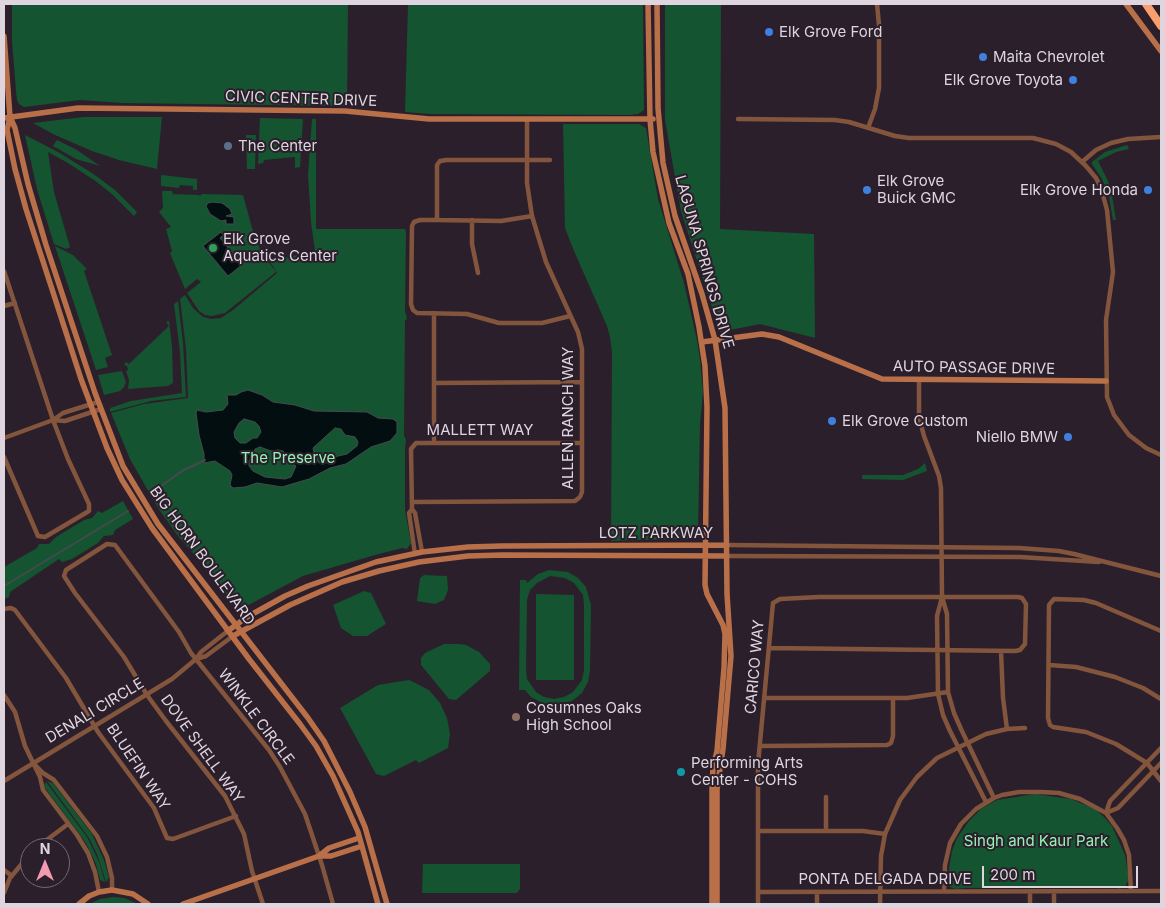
<!DOCTYPE html>
<style>
body{margin:0}
#map{position:relative;width:1165px;height:908px;overflow:hidden;background:#2c1f2c;font-family:Inter,sans-serif}
canvas{display:block}
.frame{position:absolute;inset:0;border:5px solid #ded5de;pointer-events:none}
.north{position:absolute;left:20px;top:838px;width:50px;height:50px;box-sizing:border-box;background:#2c1f2c;border:1px solid #736873;border-radius:50%;rotate:0deg;font-size:14px;font-weight:700;line-height:20px;text-align:center;color:#ded5de}
.north::after{content:'';display:block;margin:auto;width:18px;height:22px;background:#f29aaf;clip-path:polygon(50% 0,100% 100%,50% 72%,0 100%)}
.scale{position:absolute;left:982px;top:866px;width:156px;height:22px;box-sizing:border-box;border:2px solid #ded5de;border-top:0;padding-left:6px;font-size:15px;line-height:18px;white-space:nowrap;color:#ded5de;-webkit-text-stroke:4px #2c1f2c;paint-order:stroke}
</style>
<div id="map">
<canvas width="1165" height="908"></canvas>
<div class="frame"></div>
<div class="north">N</div>
<div class="scale">200 m</div>
</div>
<script>
const g = document.querySelector('canvas').getContext('2d');
g.lineJoin = 'round';
function fillPath(path, color) { g.fillStyle = color; g.fill(path, 'evenodd'); }
const shape = rows => new Path2D(rows.map(r => 'M' + r).join(''));
function trace(path, color, width, dash) { g.strokeStyle = color; g.lineWidth = width; g.lineCap = dash ? 'butt' : 'round'; g.setLineDash(dash || []); g.stroke(path); }
function label(font, color, halo, rows, align = 'center') {
  g.font = font + ' Inter,sans-serif'; g.lineWidth = 4; g.setLineDash([]); g.textBaseline = 'middle'; g.strokeStyle = halo; g.fillStyle = color; for (const [text, x, y, turn = 0] of rows) {
    g.save(); g.translate(x, y); g.rotate((+turn || 0) * Math.PI / 180); g.textAlign = isNaN(turn) ? turn : align; if (halo) g.strokeText(text, 0, 0); g.fillText(text, 0, 0); g.restore();
  }
}
fillPath(shape([
 [12,4,348,4,347,106,122,103,80,100,24,107,19,104,17,100,16,91,12,41],
 [408,4,643,4,644,110,638,114,630,115,430,114,405,112],
 [665,4,721,4,720,229,814,234,815,338,760,324,720,332,681,211,665,120],
 [83,117,162,117,157,169,119,160,92,151,55,135,33,123],
 [260,118,303,119,300,167,295,168,295,157,264,160,263,163,258,164],
 [312,119,316,119,316,229,405,229,406,232,405,311,407,319,405,320,404,435,406,440,405,448,405,510,411,543,407,549,402,548,375,555,303,576,241,609,237,609,205,567,178,536,158,508,130,459,111,413,144,404,188,398,186,349,180,299,185,295,193,308,203,317,211,319,221,318,233,310,277,273,269,260,275,257,276,260,315,251,311,222,308,175],
 [563,124,639,124,646,128,658,199,684,283,697,340,700,359,703,392,700,424,698,533,693,539,638,540,611,541,612,352,610,337,607,326,574,251,565,228],
 [25,135,58,152,92,173,115,190,137,212,134,216,113,195,97,182,68,163,48,152,54,192,70,247,66,249,54,244,37,189],
 [246,135,256,135,255,169,247,169],
 [57,140,77,150,100,166,76,159,53,146],
 [1127,145,1129,149,1116,152,1098,161,1108,181,1112,196,1116,220,1113,220,1109,196,1102,179,1092,164,1092,162,1105,152],
 [161,175,197,179,197,190,193,190,193,186,180,185,179,188,161,186],
 [162,191,172,191,173,194,199,195,200,196,202,194,243,195,254,235,262,253,276,272,225,313,212,316,205,315,199,311,187,293,201,282,197,279,185,289,177,270,170,253,172,251,166,229,171,227,159,212,163,208],
 [55,246,73,255,87,269,84,271,112,355,105,358,108,367,96,370],
 [178,301,183,343,186,397,151,401,110,412,110,408,131,401,182,393,180,352,174,304],
 [168,321,169,321,172,346,173,383,168,386,128,389,129,380,126,371,128,370,127,366,124,365,126,362,129,364,169,326,166,322],
 [122,371,126,382,124,387,120,391,104,395,98,375],
 [925,463,927,471,903,480,862,479,862,475,903,475,918,469],
 [123,501,133,519,115,530,113,535,104,536,98,543,72,559,62,562,59,559,10,592,9,597,4,599,4,567,37,548,39,544,49,544,56,537,84,520,92,518,98,511,102,513],
 [549,570,568,572,578,578,586,587,591,605,590,670,588,682,582,693,572,701,554,705,542,703,531,697,525,690,519,690,520,580,526,580,527,583,538,574],
 [550,576,565,578,574,583,583,595,584,605,584,670,582,680,573,692,564,697,554,699,544,697,536,692,527,679,526,669,527,600,530,590,537,583],
 [424,575,447,576,448,590,444,600,435,604,417,601,420,578],
 [364,591,371,593,386,624,367,636,353,636,341,628,333,605],
 [536,594,574,595,574,680,536,680],
 [444,644,459,644,466,645,479,652,490,664,490,671,456,700,449,699,421,665,421,658,425,653],
 [409,680,429,690,440,703,447,718,450,734,448,748,419,763,416,760,384,776,376,774,340,708,378,685],
 [47,781,53,783,92,834,104,860,109,877,107,881,106,882,97,854,89,838],
 [46,782,87,837,99,862,105,882,100,880,96,864,86,843,45,788,44,785],
 [1035,794,1071,799,1095,809,1104,817,1112,826,1125,855,1129,879,1125,887,1119,889,1116,887,964,888,955,889,950,887,947,881,952,851,957,838,969,821,981,809,997,800],
 [423,864,520,864,520,889,517,893,422,893],
 [113,897,124,898,138,904,90,904,100,899]
]), '#145430');
const water = shape([
 [212,202,222,203,230,209,232,214,226,216,234,217,234,224,226,224,226,220,221,221,210,214,206,206,208,203,212,202],
 [221,232,223,235,220,238,242,265,228,276,203,246,221,232],
 [248,390,262,395,273,402,295,405,314,411,367,412,378,418,393,419,397,422,397,433,390,441,371,447,346,464,330,468,309,479,282,487,257,483,245,487,233,488,230,485,232,475,230,471,215,461,204,463,204,454,199,435,196,413,197,410,206,412,223,410,228,404,227,395,236,395,241,392,248,390],
 [244,419,255,422,259,426,261,432,257,438,253,438,246,443,240,443,235,438,234,432,239,423,244,419],
 [335,428,341,429,345,435,355,437,358,442,357,446,347,454,334,457,326,463,319,463,315,458,313,448,335,428],
 [260,447,271,451,278,450,283,451,288,461,296,466,291,477,285,479,265,477,253,471,249,466,249,461,255,449,260,447]
]);
fillPath(water, '#030e11');
trace(water, '#454a4e', 1);
trace(shape([
 [160,487,182,471,205,460],
 [4,586,128,511]
]), '#454a4e', 2);
trace(shape([
 [738,119,835,120,849,122,895,136,909,138,1033,138,1056,144,1071,152,1086,166,1096,178,1101,188,1107,210,1113,272,1106,320,1107,397,1114,415,1129,435,1146,448,1161,455],
 [868,128,875,109,879,88,879,25,877,4],
 [1082,162,1096,150,1111,143,1128,139,1161,137],
 [532,216,501,221,437,220,420,220,414,222,412,226,411,304,413,310,417,313,467,314,499,323,542,323,570,316],
 [437,220,437,165,440,161,446,160,550,160],
 [472,220,472,244,478,273],
 [4,271,53,420,68,459,89,504,89,511,45,537,38,536,4,457],
 [4,306,15,303],
 [434,313,434,442],
 [919,380,919,417,924,436,939,476,941,488,942,597,947,614,948,692,954,713,961,729,994,798],
 [434,383,582,382],
 [53,420,65,421,101,409],
 [4,438,53,420,63,413,98,402],
 [412,502,575,501,580,497,582,492,582,349,578,332,546,262,532,216,527,183,527,119],
 [412,509,415,513,422,552],
 [727,545,1019,548,1059,551,1074,554,1161,576],
 [415,554,409,513,412,509,411,449,416,443,582,443],
 [727,556,1020,557,1099,562],
 [942,597,937,616,938,694,943,715,950,731,986,802],
 [4,609,11,608,15,610,66,678,98,732,154,808,167,838,173,839,236,816],
 [1161,631,1096,603,1084,600,1054,599,1049,605,1048,718,1050,725,1053,727,1086,732,1116,744,1147,763,1161,781],
 [1001,651,1003,698,1007,729],
 [196,659,206,656,233,636],
 [1049,665,1076,667,1115,677,1143,688,1161,699],
 [4,695,15,712,25,746,40,777,43,790,77,835,88,853,95,872,99,892],
 [765,698,907,698,948,692],
 [760,746,887,745,891,743,893,736,893,698],
 [36,766,43,773,54,780,97,836,107,857,112,878,112,890],
 [4,781,172,679,196,659,201,652,229,630],
 [826,797,826,831],
 [1106,813,1110,801,1161,748],
 [1106,813,1118,808,1161,763],
 [759,831,863,831,885,834],
 [36,848,68,824],
 [4,870,12,876],
 [944,891,945,865,950,843,961,824,976,809,994,798,1002,795,1019,792,1041,792,1059,793,1080,799,1106,813,1117,828,1124,840,1129,855,1131,891],
 [1054,891,1054,904],
 [758,892,1161,891],
 [817,892,817,904],
 [4,893,10,878,30,854],
 [263,904,252,871,244,834,225,796,166,721,147,695,124,657,75,593,64,576,66,570,107,544,115,545,179,632,191,653,269,750,280,767,305,814,322,865,333,904],
 [758,904,758,764,773,603,780,599,819,597,1018,597,1022,598,1026,604,1025,644,1020,650,1015,651,770,648],
 [880,904,881,856,885,834,900,800,917,777,937,758,986,734,1007,729,1025,728],
 [1030,904,1030,892]
]), '#83553d', 4.5);
trace(shape([
 [648,4,650,119,653,152,669,223,688,274,699,327,705,366,707,407,705,585,707,594,723,625,725,634,724,668,717,751,713,767,712,789,712,904],
 [657,4,658,108,663,163,675,216,702,294,715,340,725,408,727,594,731,656,723,749,717,789,717,904],
 [1126,4,1161,51],
 [4,36,10,117,7,130,15,169,26,209,51,286,81,379,107,448,122,480,152,528,249,659,300,724,316,746,333,776,358,832,378,904],
 [10,117,15,128,28,184,46,245,95,393,123,466,158,524,308,718,324,741,350,792,365,827,387,904],
 [4,118,78,108,345,111,429,119,653,119],
 [702,342,762,334,779,337,882,379,1106,381],
 [229,630,247,617,285,596,308,586,376,562,422,552,468,547,502,546,727,545],
 [233,636,290,605,342,582,379,571,419,562,468,556,502,555,727,556],
 [319,856,331,856,362,846],
 [79,904,89,896,99,892,112,890,133,894,148,904],
 [183,904,319,856,329,848,359,838]
]), '#b97048', 5.5);
trace(shape([
 [1146,4,1161,26]
]), '#f99e6d', 8);
for (const [x, y, r, color] of [
 [769,32,5,"#3f7fe0"],
 [983,57,5,"#3f7fe0"],
 [1073,80,5,"#3f7fe0"],
 [228,146,5,"#5c6f8a"],
 [867,190,5,"#3f7fe0"],
 [1148,190,5,"#3f7fe0"],
 [213,248,5,"#2e9e5b"],
 [832,421,5,"#3f7fe0"],
 [1068,437,5,"#3f7fe0"],
 [516,717,5,"#8d6e63"],
 [681,772,5,"#0f9aa8"]
]) { const dot = new Path2D(); dot.arc(x, y, r, 0, 2 * Math.PI); g.fillStyle = color; g.fill(dot); trace(dot, '#2c1f2c', 2); }
label('15px', '#ded5de', '#2c1f2c', [
 ["Elk Grove Ford",779,32],
 ["Maita Chevrolet",993,57],
 ["Elk Grove Toyota",1063,80,"right"],
 ["The Center",238,146],
 ["Elk Grove",877,181],
 ["Buick GMC",877,198],
 ["Elk Grove Honda",1138,190,"right"],
 ["Elk Grove",223,239],
 ["Aquatics Center",223,256],
 ["Elk Grove Custom",842,421],
 ["Niello BMW",1058,437,"right"],
 ["Cosumnes Oaks",526,708],
 ["High School",526,725],
 ["Performing Arts",691,763],
 ["Center - COHS",691,780]
], 'left');
label('15px', '#ded5de', '#2c1f2c', [
 ["CIVIC CENTER DRIVE",301,99,2],
 ["LAGUNA SPRINGS DRIVE",704,262,74],
 ["AUTO PASSAGE DRIVE",974,368,1],
 ["ALLEN RANCH WAY",568,418,-90],
 ["MALLETT WAY",480,430],
 ["LOTZ PARKWAY",656,533],
 ["BIG HORN BOULEVARD",202,556,54],
 ["CARICO WAY",755,667,-85],
 ["DENALI CIRCLE",95,711,-31],
 ["WINKLE CIRCLE",256,717,53],
 ["DOVE SHELL WAY",202,749,54],
 ["BLUEFIN WAY",138,767,56],
 ["PONTA DELGADA DRIVE",885,879]
]);
label('15px', '#92f4b4', '#2c1f2c', [
 ["The Preserve",288,458],
 ["Singh and Kaur Park",1036,841]
]);
</script>
